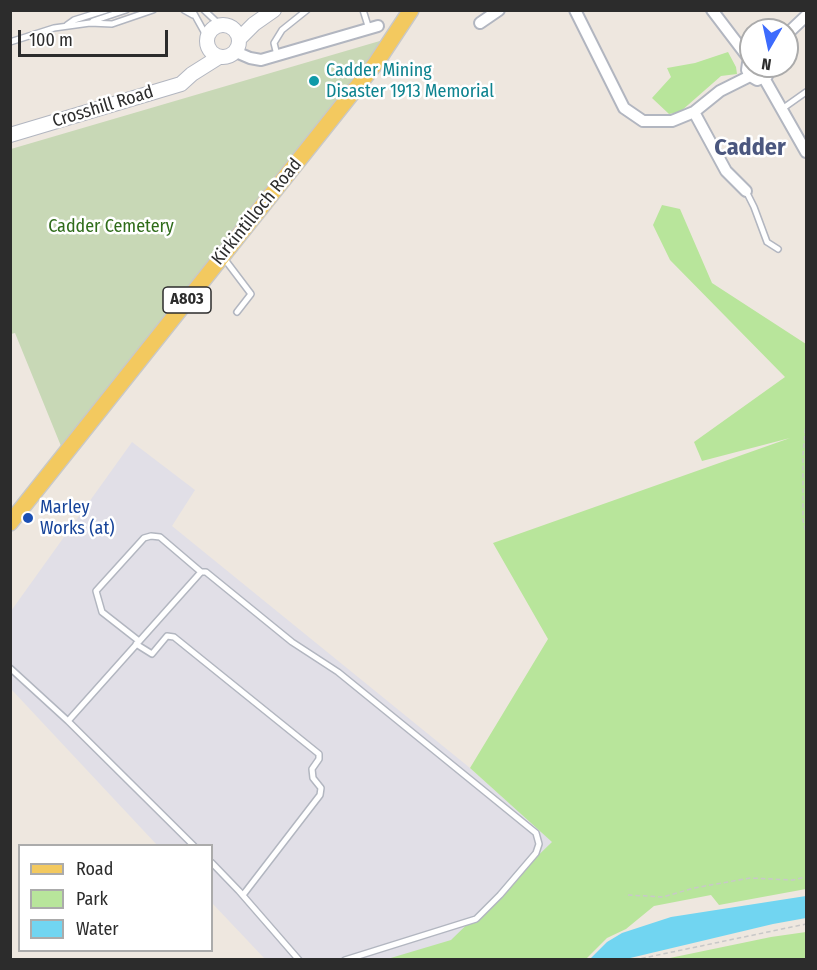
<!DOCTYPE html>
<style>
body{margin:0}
#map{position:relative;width:817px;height:970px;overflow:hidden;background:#eee7df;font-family:"Fira Sans Condensed",sans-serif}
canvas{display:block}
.frame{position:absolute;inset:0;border:12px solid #2c2c2c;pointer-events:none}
.legend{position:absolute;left:18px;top:844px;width:195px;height:108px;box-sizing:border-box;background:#fff;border:2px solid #ababab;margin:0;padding:8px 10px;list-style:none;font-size:18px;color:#2c2c2c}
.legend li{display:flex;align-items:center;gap:12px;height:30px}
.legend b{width:30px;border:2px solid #ababab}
.north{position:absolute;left:739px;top:18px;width:60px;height:60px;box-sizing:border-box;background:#fff;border:2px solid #ababab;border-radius:50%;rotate:189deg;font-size:16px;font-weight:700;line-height:24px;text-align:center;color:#2c2c2c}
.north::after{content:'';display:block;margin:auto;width:21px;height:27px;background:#3d6bfd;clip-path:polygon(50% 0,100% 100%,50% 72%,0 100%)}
.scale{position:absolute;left:18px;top:30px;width:150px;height:27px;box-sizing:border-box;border:3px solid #2c2c2c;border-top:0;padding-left:8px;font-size:18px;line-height:21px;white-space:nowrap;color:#2c2c2c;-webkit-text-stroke:4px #fff;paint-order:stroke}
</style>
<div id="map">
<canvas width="817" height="970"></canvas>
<div class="frame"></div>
<ul class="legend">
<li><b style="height:8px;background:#f3c95f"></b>Road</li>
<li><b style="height:16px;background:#b8e59b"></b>Park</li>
<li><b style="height:16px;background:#71d5f1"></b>Water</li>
</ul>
<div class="north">N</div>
<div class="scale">100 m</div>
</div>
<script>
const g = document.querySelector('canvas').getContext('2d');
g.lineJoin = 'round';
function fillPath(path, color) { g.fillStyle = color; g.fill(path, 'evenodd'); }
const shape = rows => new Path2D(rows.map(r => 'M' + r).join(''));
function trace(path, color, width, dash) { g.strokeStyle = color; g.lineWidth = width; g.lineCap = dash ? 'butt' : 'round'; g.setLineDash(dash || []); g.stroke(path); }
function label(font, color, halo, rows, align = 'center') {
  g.font = font + ' "Fira Sans Condensed",sans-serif'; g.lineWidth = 5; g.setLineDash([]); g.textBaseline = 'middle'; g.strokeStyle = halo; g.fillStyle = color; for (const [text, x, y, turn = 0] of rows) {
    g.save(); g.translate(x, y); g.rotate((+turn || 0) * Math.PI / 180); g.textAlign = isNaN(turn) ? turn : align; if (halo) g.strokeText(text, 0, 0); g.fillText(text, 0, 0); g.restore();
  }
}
fillPath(shape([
 [132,442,195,490,172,526,470,768,558,847,465,942,389,959,265,959,212,903,212,846,157,845,11,689,11,611]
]), '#e1dfe7');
fillPath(shape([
 [728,52,736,67,737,74,721,76,680,112,669,114,652,98,671,77,667,68,695,63],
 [662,205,680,209,712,283,806,344,806,889,719,905,711,895,654,906,626,929,607,938,586,959,384,960,451,940,552,842,470,768,548,639,493,543,790,438,702,461,694,442,785,377,670,260,653,225],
 [806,932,806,959,665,959,771,937]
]), '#b8e59b');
fillPath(shape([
 [390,38,63,451,15,333,11,334,11,149]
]), '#c8d8b6');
fillPath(shape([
 [806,896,806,918,773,924,626,959,590,959,607,942,622,933,671,917]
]), '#71d5f1');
const service = shape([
 [184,10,193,15],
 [192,10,207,37],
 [204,10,220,25],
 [363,10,369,29],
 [93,21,126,10],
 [67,25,74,20,106,10],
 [10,42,54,28,90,23,112,24,153,10],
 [277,55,274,43,282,30,307,10],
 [782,109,806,92],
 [746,191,754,207,767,242,778,249],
 [223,257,251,294,237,312],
 [201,572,206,572,292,642,338,672,536,833,539,844,536,853,500,895,476,919,345,960],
 [136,644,152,654,167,636,174,637,319,754,319,759,312,769,313,778,321,788,320,795,243,895],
 [10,668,68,721,201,572,160,537,151,536,144,538,96,591,102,612,139,641],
 [68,721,194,846],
 [212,863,239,891,299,960]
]);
const minor = shape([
 [575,10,624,108,643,121,672,121,694,112,720,91,750,76],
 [712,10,750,60],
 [480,23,499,10],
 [787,34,806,16],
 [236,52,250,58,261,60,378,26],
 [751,59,748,63,747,70,750,76,757,80,767,76,770,66],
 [764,78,806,152],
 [694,112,726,171,746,191]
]);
const secondary = shape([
 '207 41a16 16 0 1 1 32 0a16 16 0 1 1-32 0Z',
 [239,39,254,24,274,10],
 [10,135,181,84,192,74,219,57]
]);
const primary = shape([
 [10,523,376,63,411,10]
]);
trace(service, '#b2b6c0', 8);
trace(minor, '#b2b6c0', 14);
trace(secondary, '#b2b6c0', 16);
trace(primary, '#c8c8c8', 18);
trace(shape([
 [806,421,803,455,803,520,806,533],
 [628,895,663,897,694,888,750,878,793,880,806,877],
 [634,960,806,924]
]), '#c8c8c8', 1.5, [4.5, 3]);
trace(service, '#fff', 5);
trace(minor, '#fff', 10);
trace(secondary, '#fff', 14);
trace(primary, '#f3c95f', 15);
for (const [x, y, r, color] of [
 [314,81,6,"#0f9aa8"],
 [28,518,6,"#1a4fb4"]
]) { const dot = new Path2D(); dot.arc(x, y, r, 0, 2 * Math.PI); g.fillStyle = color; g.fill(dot); trace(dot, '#fff', 2); }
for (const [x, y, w] of [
 [187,300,48]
]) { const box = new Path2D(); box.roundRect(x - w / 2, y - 13, w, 26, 4.5); g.fillStyle = '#fff'; g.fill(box); trace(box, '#2c2c2c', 1.5); }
label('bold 16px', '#2c2c2c', null, [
 ["A803",187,300]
]);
label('18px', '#0d838f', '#fff', [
 ["Cadder Mining",326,71],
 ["Disaster 1913 Memorial",326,92]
], 'left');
label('18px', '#2c2c2c', '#fff', [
 ["Crosshill Road",103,107,-17],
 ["Kirkintilloch Road",257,212,-51]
]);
label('18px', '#2f6c1a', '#fff', [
 ["Cadder Cemetery",111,227]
]);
label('18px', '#164399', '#fff', [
 ["Marley",40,508],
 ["Works (at)",40,529]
], 'left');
label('bold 24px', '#4b577f', '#fff', [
 ["Cadder",750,148]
]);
</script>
